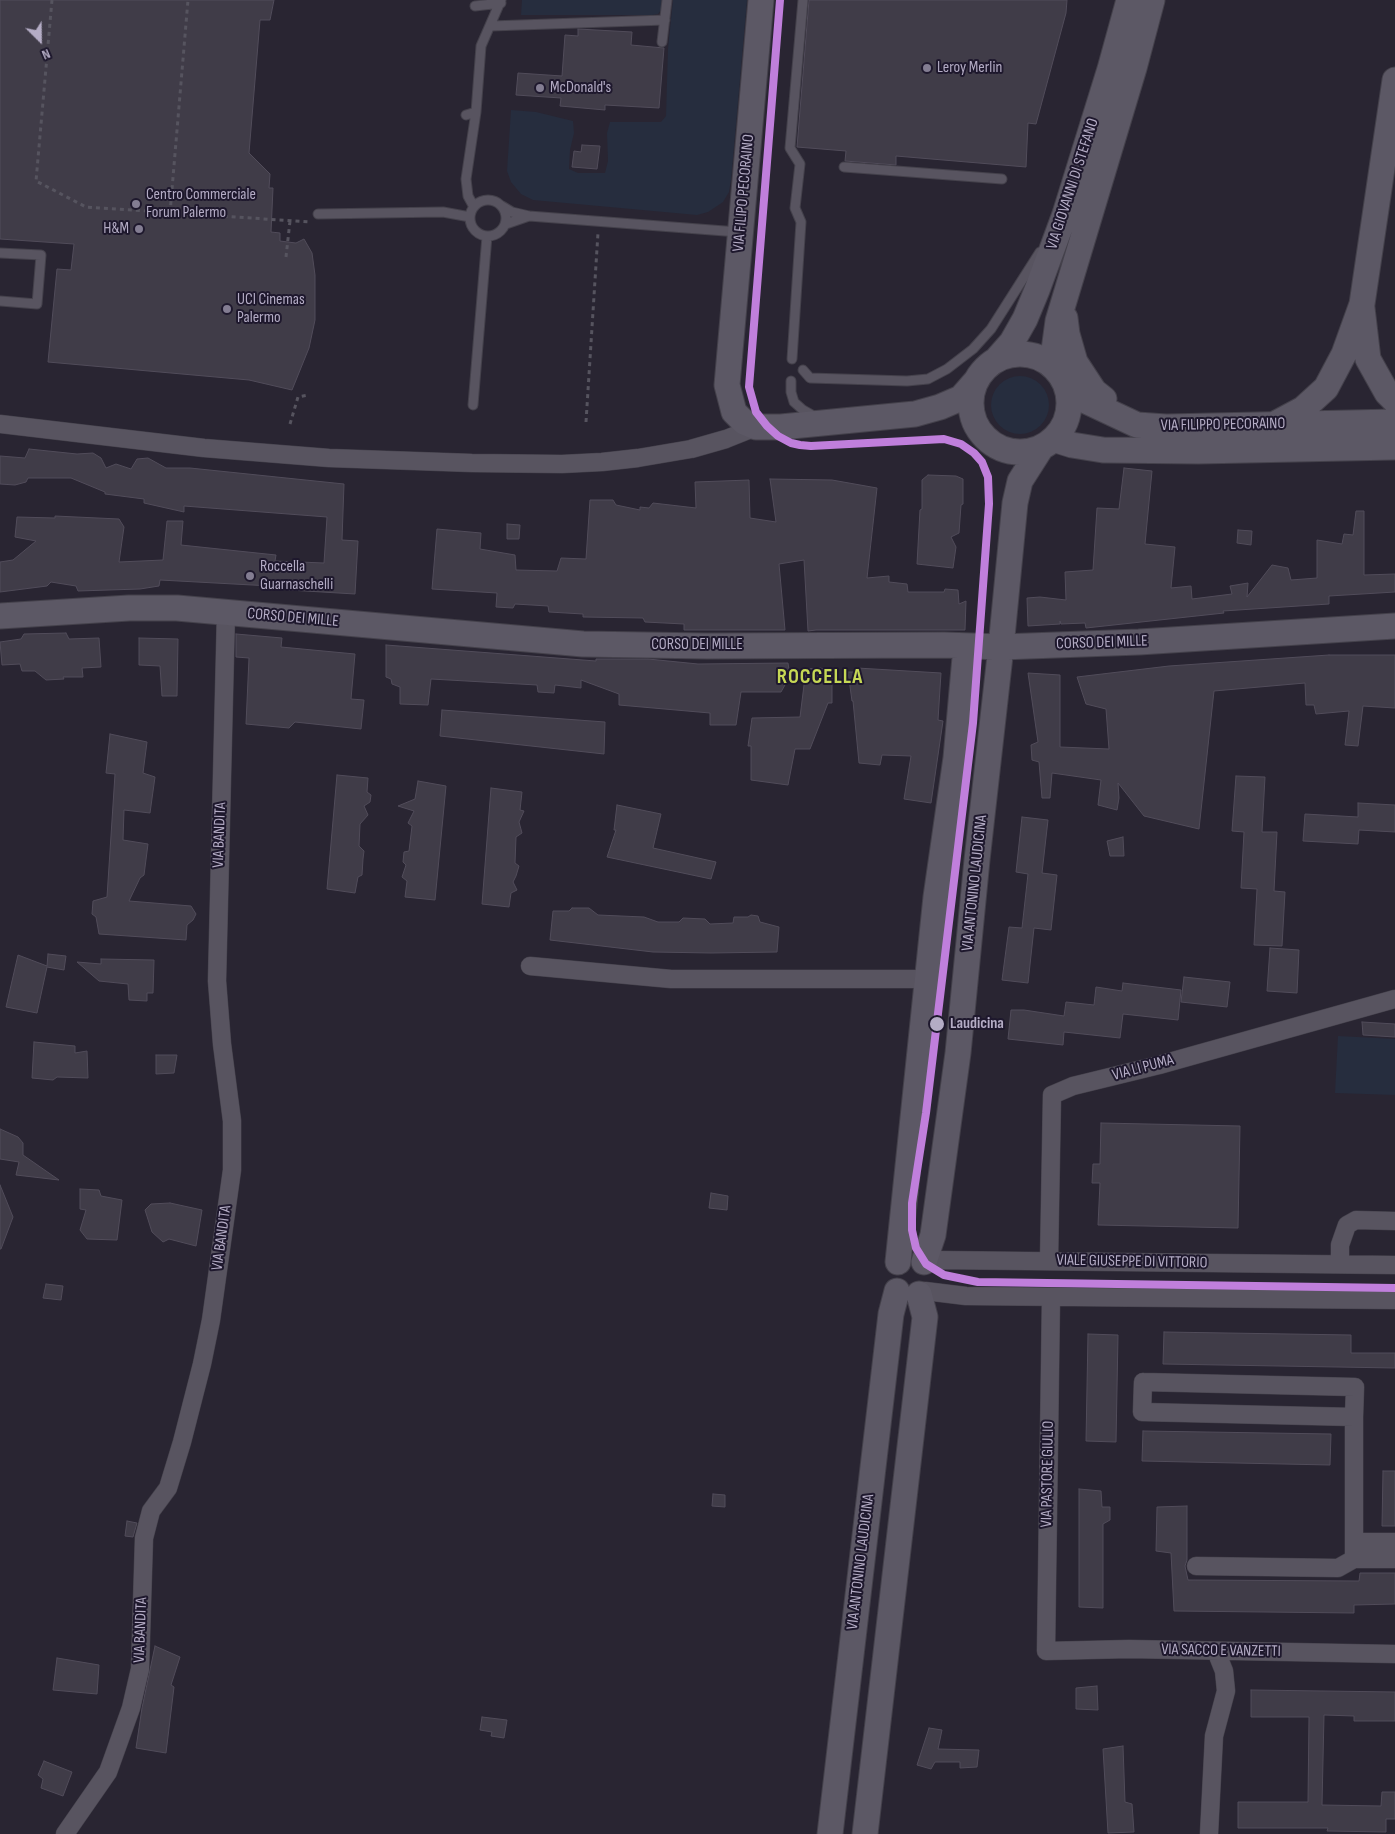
<!DOCTYPE html>
<style>
body{margin:0}
#map{position:relative;width:1395px;height:1834px;overflow:hidden;background:#292532;font-family:"Sofia Sans Condensed",sans-serif}
canvas{display:block}
.north{position:absolute;left:15px;top:15px;width:50px;height:50px;-webkit-text-stroke:4px #1e182d;paint-order:stroke;rotate:157deg;font-size:14px;font-weight:700;line-height:20px;text-align:center;color:#b4acc5}
.north::after{content:'';display:block;margin:auto;width:18px;height:22px;background:#b4acc5;clip-path:polygon(50% 0,100% 100%,50% 72%,0 100%)}
</style>
<div id="map">
<canvas width="1395" height="1834"></canvas>
<div class="north">N</div>
</div>
<script>
const g = document.querySelector('canvas').getContext('2d');
g.lineJoin = 'round';
function fillPath(path, color) { g.fillStyle = color; g.fill(path, 'evenodd'); }
const shape = rows => new Path2D(rows.map(r => 'M' + r).join(''));
function trace(path, color, width, dash) { g.strokeStyle = color; g.lineWidth = width; g.lineCap = dash ? 'butt' : 'round'; g.setLineDash(dash || []); g.stroke(path); }
function label(font, color, halo, rows, align = 'center') {
  g.font = font + ' "Sofia Sans Condensed",sans-serif'; g.lineWidth = 4; g.setLineDash([]); g.textBaseline = 'middle'; g.strokeStyle = halo; g.fillStyle = color; for (const [text, x, y, turn = 0] of rows) {
    g.save(); g.translate(x, y); g.rotate((+turn || 0) * Math.PI / 180); g.textAlign = isNaN(turn) ? turn : align; if (halo) g.strokeText(text, 0, 0); g.fillText(text, 0, 0); g.restore();
  }
}
fillPath(shape([
 [522,0,663,0,661,10,658,14,652,15,521,15],
 [673,0,747,0,731,180,729,192,723,202,708,212,697,215,533,200,521,194,511,182,507,171,511,110,536,112,573,121,574,133,570,150,569,169,578,173,605,173,608,161,607,133,610,122,661,122,666,116,668,49],
 '991 405a29 29 0 1 1 58 0a29 29 0 1 1-58 0Z',
 [1338,1036,1395,1039,1395,1095,1335,1093]
]), '#262d3e');
const building = shape([
 [0,0,274,0,270,20,260,20,249,153,270,174,269,188,273,188,271,232,280,233,280,241,296,243,304,239,312,253,315,275,315,320,309,348,292,390,249,380,48,362,57,269,71,270,74,244,0,239,0,0],
 [809,0,1067,0,1066,13,1036,124,1028,123,1026,167,896,156,896,165,845,161,846,151,797,147,809,0],
 [578,29,632,32,631,45,664,48,659,108,605,105,605,110,560,106,561,98,516,95,518,73,562,76,565,35,578,36,578,29],
 [582,145,600,146,597,169,572,167,574,151,581,152,582,145],
 [29,449,77,454,93,453,101,458,106,468,116,464,131,469,137,459,148,458,166,468,190,468,344,484,342,540,358,541,355,594,289,590,289,587,160,580,159,586,140,589,78,591,76,586,51,582,47,586,0,592,0,562,13,560,36,541,15,537,17,517,55,518,55,516,119,519,124,527,119,562,163,560,167,521,183,521,181,545,276,555,275,561,324,563,327,517,184,506,184,512,144,503,144,499,105,494,105,492,71,478,28,478,26,482,15,485,0,484,0,456,25,458,29,449],
 [1124,468,1152,471,1145,544,1175,547,1171,588,1191,586,1192,599,1232,594,1230,586,1248,583,1247,597,1272,565,1288,568,1291,580,1317,578,1317,540,1342,544,1344,534,1353,535,1356,511,1364,511,1364,575,1395,574,1395,592,1329,596,1329,604,1223,611,1224,613,1086,628,1085,623,1061,624,1060,621,1060,624,1028,626,1027,598,1040,597,1066,600,1065,572,1093,570,1097,508,1119,509,1124,468],
 [928,475,956,476,963,479,963,504,961,505,959,533,951,537,956,547,953,568,917,564,920,510,922,509,922,480,928,475],
 [770,479,832,480,877,488,867,578,889,576,889,582,907,584,908,592,944,592,945,589,958,590,959,604,966,601,965,630,816,630,808,631,804,560,779,564,785,630,684,630,684,624,645,622,643,618,583,617,583,614,549,612,548,606,515,604,513,608,496,607,497,593,432,589,437,529,481,533,480,549,515,555,516,570,557,571,561,558,586,559,590,500,613,500,616,505,640,510,640,507,649,508,653,503,696,508,695,482,749,480,750,518,776,522,770,479],
 [507,524,520,525,519,539,507,539,507,524],
 [1238,530,1252,531,1251,545,1237,543,1238,530],
 [66,633,69,639,99,638,101,667,82,668,83,677,63,677,64,679,46,680,35,671,22,671,20,664,2,665,0,642,21,639,24,634,66,633],
 [236,634,282,638,281,647,355,654,351,699,364,700,361,729,295,722,289,728,246,724,249,658,236,657,236,634],
 [139,638,178,639,177,696,162,696,160,666,139,665,139,638],
 [386,645,596,661,596,659,648,659,698,664,788,663,790,676,781,692,741,692,736,725,710,725,710,713,619,705,619,694,581,680,581,688,555,685,554,693,538,692,537,685,431,679,428,705,400,704,400,687,392,684,391,679,386,677,386,645],
 [1329,655,1395,655,1395,708,1363,706,1358,746,1345,745,1349,711,1316,714,1314,705,1306,705,1305,683,1214,691,1199,829,1144,816,1118,783,1119,798,1117,810,1098,805,1101,780,1052,773,1050,798,1042,798,1039,762,1032,760,1031,745,1038,742,1028,673,1060,675,1060,747,1109,749,1106,709,1086,704,1077,677,1169,666,1329,655],
 [820,668,832,671,832,703,828,703,810,749,795,749,788,785,751,780,751,746,748,746,752,718,800,717,806,669,820,668],
 [857,668,941,673,938,720,943,721,931,803,904,799,911,756,882,755,880,765,859,763,853,701,852,701,848,672,856,672,857,668],
 [442,710,605,722,604,754,440,736,442,710],
 [110,734,147,742,143,773,155,777,150,813,124,810,123,840,148,844,144,875,140,878,129,901,191,906,196,914,193,920,187,925,186,940,99,934,96,917,92,914,93,901,107,897,115,774,106,773,110,734],
 [337,775,368,778,367,792,371,795,370,802,364,806,368,815,360,824,359,846,364,851,363,859,362,875,358,877,355,893,327,889,337,775],
 [1236,776,1265,777,1262,832,1277,832,1274,891,1285,892,1282,946,1254,945,1257,889,1241,888,1244,832,1232,831,1236,776],
 [418,781,446,786,435,900,405,897,407,881,402,877,406,865,403,862,404,852,409,851,412,826,408,823,414,811,398,806,415,799,418,781],
 [491,788,522,792,520,810,524,811,519,822,522,833,516,837,515,863,519,866,516,876,513,882,517,890,511,893,509,907,482,904,491,788],
 [1358,803,1395,805,1395,832,1359,830,1358,844,1303,841,1305,814,1358,817,1358,803],
 [617,805,661,814,653,848,716,862,711,879,607,857,616,830,614,830,617,805],
 [1022,817,1048,820,1042,873,1057,875,1051,930,1034,928,1028,983,1002,980,1009,927,1022,928,1028,874,1016,872,1022,817],
 [1123,837,1124,856,1110,856,1107,841,1123,837],
 [572,908,589,908,598,915,644,917,658,922,679,922,683,918,705,919,710,924,733,923,734,917,748,917,751,915,758,916,760,922,779,927,777,952,711,953,653,952,550,940,553,911,569,911,572,908],
 [1270,948,1299,950,1297,993,1267,991,1270,948],
 [48,954,66,956,64,970,47,967,37,1013,6,1007,18,955,47,966,48,954],
 [101,959,154,960,153,993,147,993,147,1001,129,1000,128,984,99,981,77,962,101,964,101,959],
 [1184,977,1230,982,1227,1007,1181,1002,1184,977],
 [1123,983,1181,990,1178,1020,1123,1014,1120,1038,1064,1032,1063,1045,1008,1039,1011,1010,1024,1010,1064,1016,1066,1002,1094,1005,1096,987,1122,991,1123,983],
 [1362,1022,1395,1024,1395,1037,1363,1035,1362,1022],
 [34,1042,75,1046,75,1053,87,1051,88,1078,57,1077,53,1080,32,1078,34,1042],
 [156,1055,177,1055,174,1073,156,1074,156,1055],
 [1101,1123,1240,1126,1238,1228,1098,1225,1100,1183,1092,1183,1093,1164,1100,1164,1101,1123],
 [0,1129,18,1137,23,1143,23,1155,59,1180,16,1175,19,1162,0,1159,0,1129],
 [0,1185,13,1217,1,1249,0,1249,0,1185],
 [80,1189,99,1190,101,1196,122,1200,117,1240,87,1239,80,1230,86,1210,80,1209,80,1189],
 [711,1193,728,1196,727,1210,709,1208,711,1193],
 [170,1203,202,1210,196,1246,169,1239,163,1242,152,1232,145,1210,151,1204,170,1203],
 [46,1284,63,1286,61,1300,43,1298,46,1284],
 [1164,1332,1351,1335,1351,1353,1395,1353,1395,1368,1163,1364,1164,1332],
 [1088,1334,1118,1335,1116,1442,1086,1441,1088,1334],
 [1143,1431,1331,1434,1330,1465,1142,1461,1143,1431],
 [1383,1471,1395,1471,1395,1526,1382,1526,1383,1471],
 [1079,1489,1101,1491,1102,1507,1110,1507,1110,1520,1103,1524,1103,1608,1079,1607,1079,1489],
 [713,1494,725,1495,725,1507,712,1506,713,1494],
 [1187,1506,1187,1560,1185,1566,1188,1580,1359,1581,1360,1573,1395,1573,1395,1604,1354,1605,1354,1613,1174,1611,1171,1553,1156,1551,1157,1507,1187,1506],
 [127,1521,137,1523,133,1537,125,1536,127,1521],
 [155,1646,180,1657,171,1685,174,1687,166,1753,136,1748,142,1708,155,1646],
 [57,1658,99,1665,97,1694,53,1690,57,1658],
 [1097,1686,1098,1710,1076,1709,1076,1688,1097,1686],
 [1251,1690,1395,1692,1395,1721,1354,1721,1354,1716,1324,1715,1322,1805,1381,1806,1382,1792,1395,1792,1395,1819,1386,1819,1386,1832,1327,1831,1328,1828,1238,1828,1238,1802,1308,1802,1309,1717,1251,1717,1251,1690],
 [482,1717,507,1720,504,1738,491,1736,492,1732,480,1730,482,1717],
 [929,1728,942,1730,938,1749,979,1750,977,1767,960,1768,960,1762,935,1762,931,1769,917,1765,929,1728],
 [1123,1746,1125,1802,1132,1804,1134,1832,1108,1833,1103,1749,1123,1746],
 [44,1761,72,1772,63,1796,41,1788,43,1779,38,1775,44,1761]
]);
fillPath(building, '#403c48');
trace(building, '#514c5a', 1);
const lane = shape([
 [475,6,501,3],
 [491,26,665,20],
 [662,42,667,0],
 [466,115,476,112],
 [844,167,1002,179],
 '470 218a18 18 0 1 1 36 0a18 18 0 1 1-36 0Z',
 [502,206,512,212,529,216,738,232],
 [474,207,468,196,466,179,476,112,481,46,501,0],
 [318,214,443,212,470,217],
 [506,224,529,216],
 [0,253,41,255,37,304,0,301],
 [792,359,801,222,795,208,800,164,790,148,803,0],
 [803,370,810,378,907,381,928,379,947,369,973,349,991,329,1040,252],
 [791,381,791,392,794,402,803,410,817,418],
 [473,405,487,236]
]);
const street = shape([
 [0,424,204,448,329,458,472,463,562,464,602,462,638,458,691,449,726,439,756,427],
 [530,966,671,979,928,979],
 [1049,1261,1052,1095,1073,1086,1159,1065,1395,999],
 [926,1264,935,1260,1395,1265],
 [1340,1264,1340,1245,1347,1225,1356,1220,1395,1221],
 [925,1291,966,1296,1395,1300],
 [1051,1297,1046,1651,1129,1649,1395,1654],
 [1143,1382,1355,1387,1354,1417,1142,1412,1143,1382],
 [1354,1542,1395,1542],
 [1354,1559,1354,1417],
 [1196,1566,1338,1568,1354,1559,1395,1559],
 [65,1834,108,1772,131,1708,140,1669,144,1538,151,1511,168,1488,182,1442,202,1364,211,1320,232,1170,232,1121,222,1044,217,981,226,612],
 [1209,1834,1214,1736,1226,1691,1224,1671,1216,1651]
]);
const secondary = shape([
 [761,0,727,385,734,412,744,422,756,427,781,427,915,414,940,407,961,398,975,382],
 [1362,308,1368,359,1387,393,1395,401],
 [1065,318,1067,334,1075,362,1094,391,1104,399],
 '971 403a49 49 0 1 1 98 0a49 49 0 1 1-98 0Z',
 [997,359,1012,342,1025,319,1037,290,1065,214,1110,69,1129,0],
 [1052,365,1058,321,1134,68,1152,0],
 [1064,380,1086,401,1137,425,1166,427,1395,422],
 [1275,424,1303,409,1326,388,1344,354,1362,304,1395,80],
 [1053,439,1072,445,1103,450,1198,451,1395,447],
 [0,616,129,608,177,608,583,644,707,646,944,645,1001,647,1139,642,1395,626],
 [898,1262,936,897,956,758,966,646],
 [924,1262,933,1235,958,1053,977,860,1001,647,1015,503,1020,481,1041,448],
 [830,1834,891,1314,897,1291],
 [865,1834,925,1317,919,1294]
]);
trace(lane, '#44414b', 11);
trace(street, '#44414b', 19);
trace(secondary, '#44414b', 27);
trace(shape([
 [52,0,36,181,86,207,310,222],
 [170,213,188,0],
 [286,257,290,221],
 [586,422,598,233],
 [290,424,298,397,308,395]
]), '#56545f', 3, [4, 4]);
trace(lane, '#585460', 9);
trace(street, '#585460', 18);
trace(secondary, '#5c5865', 25);
trace(shape([
 [780,0,749,387,756,412,767,426,778,436,791,443,800,445,811,446,944,439,961,444,974,453,982,462,988,477,989,504,973,723,926,1113,912,1203,912,1230,916,1248,926,1264,944,1275,978,1282,1395,1288]
]), '#c07fdc', 8);
for (const [x, y, r, color] of [
 [927,68,5,"#837d92"],
 [540,88,5,"#837d92"],
 [136,204,5,"#837d92"],
 [139,229,5,"#837d92"],
 [227,309,5,"#837d92"],
 [250,576,5,"#837d92"],
 [937,1024,8,"#b4acc5"]
]) { const dot = new Path2D(); dot.arc(x, y, r, 0, 2 * Math.PI); g.fillStyle = color; g.fill(dot); trace(dot, '#1e182d', 2); }
label('16px', '#b4acc5', '#1e182d', [
 ["Leroy Merlin",937,68],
 ["McDonald's",550,88],
 ["Centro Commerciale",146,195],
 ["Forum Palermo",146,213],
 ["H&M",129,229,"right"],
 ["UCI Cinemas",237,300],
 ["Palermo",237,318],
 ["Roccella",260,567],
 ["Guarnaschelli",260,585]
], 'left');
label('16px', '#b4acc5', '#1e182d', [
 ["VIA GIOVANNI DI STEFANO",1073,184,-72],
 ["VIA FILIPO PECORAINO",744,193,-85],
 ["VIA FILIPPO PECORAINO",1223,425,-1],
 ["CORSO DEI MILLE",293,618,5],
 ["CORSO DEI MILLE",1102,643,-2],
 ["CORSO DEI MILLE",697,645],
 ["VIA BANDITA",220,835,-88],
 ["VIA ANTONINO LAUDICINA",975,883,-84],
 ["VIA LI PUMA",1143,1068,-15],
 ["VIA BANDITA",222,1238,-82],
 ["VIALE GIUSEPPE DI VITTORIO",1132,1262,1],
 ["VIA PASTORE GIULIO",1048,1474,-89],
 ["VIA ANTONINO LAUDICINA",861,1562,-83],
 ["VIA BANDITA",141,1630,-88],
 ["VIA SACCO E VANZETTI",1221,1651,1]
]);
label('bold 16px', '#b4acc5', '#1e182d', [
 ["Laudicina",950,1024]
], 'left');
g.letterSpacing = '1px';
label('bold 21px', '#c6d855', '#1e182d', [
 ["ROCCELLA",820,678]
]);
g.letterSpacing = '0px';
</script>
